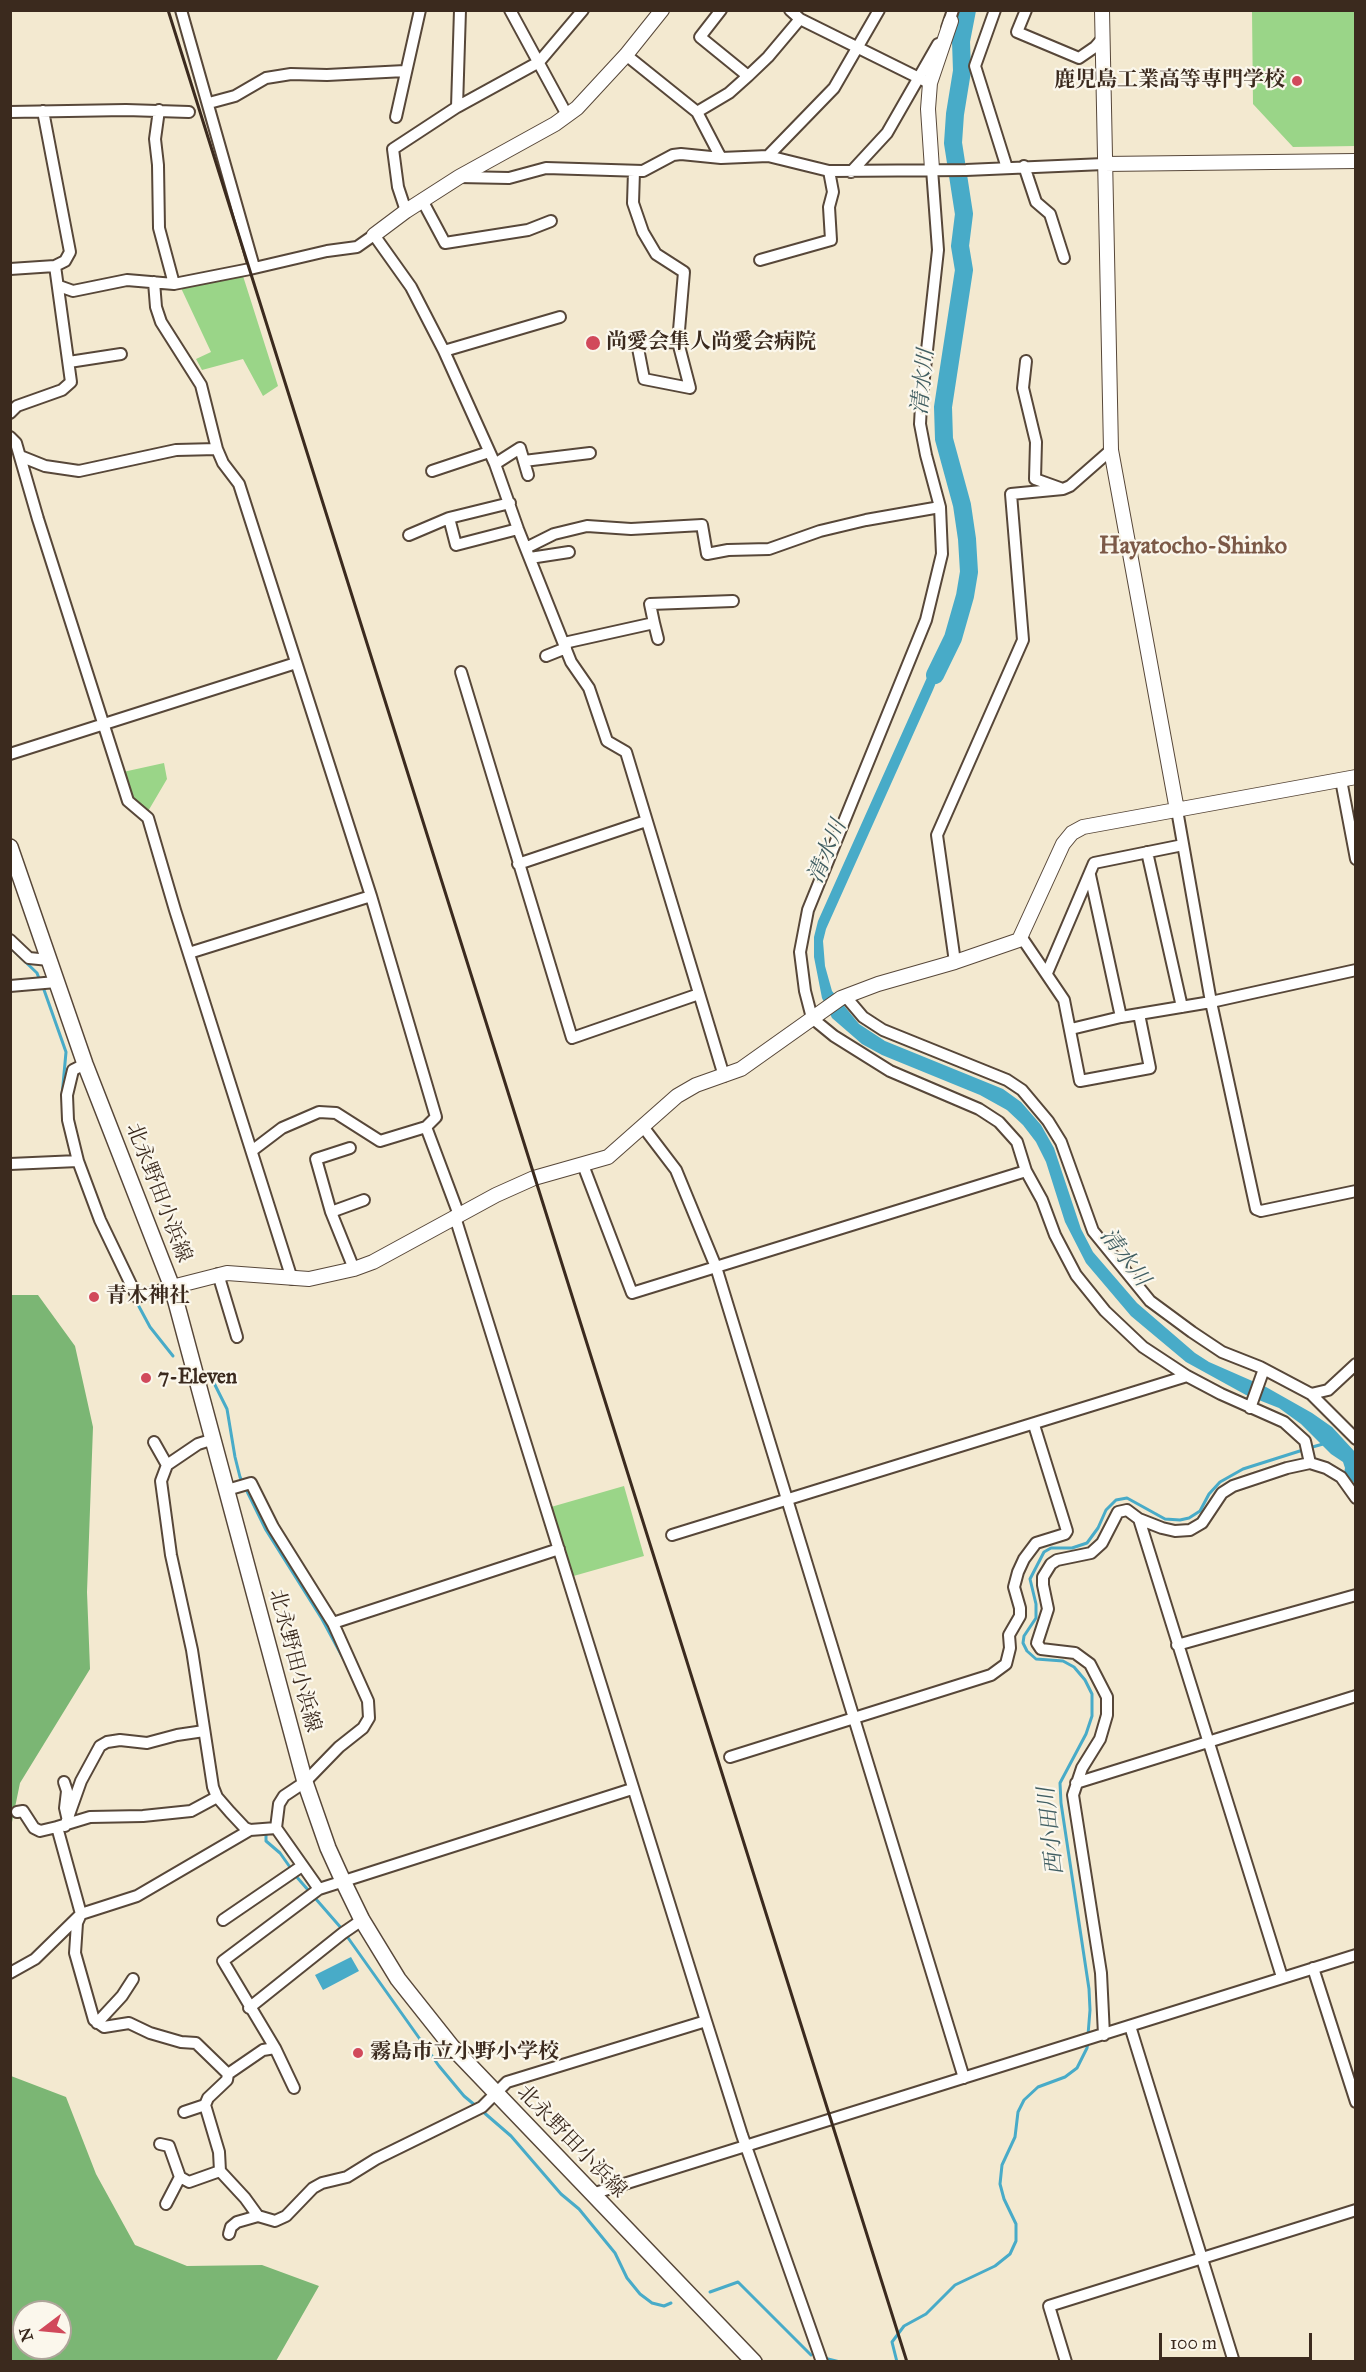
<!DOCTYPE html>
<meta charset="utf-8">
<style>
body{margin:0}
#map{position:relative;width:1366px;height:2372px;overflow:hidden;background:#f3e9d0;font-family:"IM FELL Great Primer",serif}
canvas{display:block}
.frame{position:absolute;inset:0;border:12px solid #3b2a1e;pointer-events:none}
.north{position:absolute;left:12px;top:2300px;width:60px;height:60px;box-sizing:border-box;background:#fbf7ec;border:2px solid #aea59a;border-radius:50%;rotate:254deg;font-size:16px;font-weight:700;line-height:24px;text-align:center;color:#3b2a1e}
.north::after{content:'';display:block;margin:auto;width:21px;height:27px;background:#d1495b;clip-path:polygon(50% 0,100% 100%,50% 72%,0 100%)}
.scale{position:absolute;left:1159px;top:2333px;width:153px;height:27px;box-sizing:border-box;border:3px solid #3b2a1e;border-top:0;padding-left:8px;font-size:18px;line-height:21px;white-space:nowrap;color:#3b2a1e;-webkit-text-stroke:4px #fbf7ec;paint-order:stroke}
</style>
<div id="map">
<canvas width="1366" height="2372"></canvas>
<div class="frame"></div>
<div class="north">N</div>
<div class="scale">100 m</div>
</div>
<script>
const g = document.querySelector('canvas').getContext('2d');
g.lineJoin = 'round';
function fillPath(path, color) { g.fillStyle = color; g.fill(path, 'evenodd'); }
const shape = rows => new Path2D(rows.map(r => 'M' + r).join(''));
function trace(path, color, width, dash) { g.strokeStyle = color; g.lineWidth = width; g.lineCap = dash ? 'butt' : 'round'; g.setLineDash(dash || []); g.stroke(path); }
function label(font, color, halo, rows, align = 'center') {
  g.font = font + ' "IM FELL Great Primer","Noto Serif JP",serif'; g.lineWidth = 4.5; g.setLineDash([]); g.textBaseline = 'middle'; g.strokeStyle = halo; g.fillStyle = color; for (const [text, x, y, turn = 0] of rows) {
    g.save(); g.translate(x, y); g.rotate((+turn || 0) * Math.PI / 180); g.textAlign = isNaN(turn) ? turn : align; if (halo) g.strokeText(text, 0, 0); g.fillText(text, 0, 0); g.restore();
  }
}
fillPath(shape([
 [1252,11,1355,11,1355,146,1293,147,1253,104],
 [243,276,278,386,263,396,243,359,202,370,196,359,211,352,181,288],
 [164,763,167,779,147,813,131,798,123,772],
 [624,1486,644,1556,570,1577,551,1507]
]), '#9ad588');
fillPath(shape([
 [11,1295,38,1295,75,1346,93,1427,87,1592,90,1669,20,1783,11,1827],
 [11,2076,66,2097,96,2174,135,2245,187,2266,262,2265,319,2286,276,2361,11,2361],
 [24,2312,60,2312,60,2348,24,2348]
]), '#7bb674');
fillPath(shape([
 [945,655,947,656,933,690,826,929,823,941,825,966,832,991,859,1024,885,1041,1003,1089,1021,1102,1041,1125,1054,1148,1081,1229,1093,1252,1137,1303,1195,1353,1209,1362,1266,1387,1312,1413,1332,1427,1355,1452,1355,1484,1344,1473,1345,1468,1343,1462,1331,1454,1301,1424,1279,1408,1246,1395,1186,1362,1131,1316,1086,1263,1065,1222,1046,1162,1036,1142,1023,1125,1007,1110,980,1095,882,1055,862,1044,832,1018,822,998,814,957,814,937,818,921,933,664],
 [351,1957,359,1971,323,1990,315,1975]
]), '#48abc8');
trace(shape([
 [13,950,37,973,40,981],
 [43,987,66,1052,62,1096],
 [75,1167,82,1186],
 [136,1301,150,1327,173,1356],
 [211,1377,227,1409,235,1457,240,1477,266,1530,322,1619,343,1658],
 [1309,1448,1323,1444],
 [266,1835,266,1841,280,1853,292,1870],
 [295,1875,342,1929],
 [346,1935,439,2066,464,2096,476,2106],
 [1088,2035,1090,2010,1089,1989,1061,1803,1060,1783,1086,1734,1092,1716,1092,1694,1085,1680,1074,1667,1063,1661,1036,1659,1027,1651,1023,1643,1024,1636,1036,1618,1036,1604,1030,1579,1044,1552,1051,1548,1072,1548,1087,1543,1098,1528,1106,1510,1116,1500,1127,1498,1165,1519,1180,1520,1189,1518,1200,1511,1209,1494,1220,1482,1243,1469,1303,1450],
 [481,2110,511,2136,561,2194,579,2209,615,2253,627,2278,640,2294,652,2303,664,2306,671,2303],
 [710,2292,738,2282,811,2355],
 [824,2358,840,2362],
 [897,2362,892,2342,904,2326,926,2314,955,2285,995,2266,1010,2254,1016,2241,1016,2224,1004,2199,1000,2184,1002,2165,1015,2137,1018,2112,1024,2100,1038,2087,1065,2077,1077,2068,1087,2048,1088,2042]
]), '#48abc8', 3);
trace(shape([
 [935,675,953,638,965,596,969,572,967,539,962,505,944,439,943,407,964,270,960,246,964,214,953,143,955,114,962,71,961,41,967,10]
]), '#48abc8', 18);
const minor = shape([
 [181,10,254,267],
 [510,10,567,115],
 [721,10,700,37,748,76],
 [790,10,800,19,925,81],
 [995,10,975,66,1007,168],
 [1026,10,1017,32,1079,58,1095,47,1102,39],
 [947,28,953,10],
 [626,55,697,112,721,158],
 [209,103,235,96,266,78,291,74,327,75,405,71],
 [457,107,460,10],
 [159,110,155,139,158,165,159,228,174,284],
 [10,112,126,110,189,112],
 [697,112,729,93,748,76,768,57,800,19],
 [396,117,420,10],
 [768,156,834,88,879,10],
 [1024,166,1036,202,1050,214,1064,258],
 [932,169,938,250,921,405,920,424,926,455,940,507,942,554,926,620,808,910,800,952,805,991,812,1018,834,1036,890,1071,979,1109,999,1122,1017,1142,1026,1171,1042,1200,1055,1235,1076,1275,1105,1311,1143,1347,1187,1376,1221,1394,1284,1422,1305,1441,1310,1463],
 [634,171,633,203,643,232,656,254,684,272,678,342,690,388,644,379,637,343,678,342],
 [851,172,887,133,938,44],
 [459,177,509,178,546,168,643,171,673,155,681,154,721,158,768,156,829,171,966,170,1104,164],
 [422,200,445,243,528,230,551,221],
 [406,211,398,187,393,149,457,107,539,62,583,10],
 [760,260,831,240,829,207,833,192,829,171],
 [10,269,55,266,65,261,70,252,43,111],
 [154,282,156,307,161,322,201,385,217,449,223,463,239,484,371,896,436,1117,426,1127,380,1141,336,1113,319,1112,282,1128,253,1150],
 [59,286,73,291,127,280,174,284,250,269,327,251,357,247,374,235,411,287,444,351,495,464,518,529,571,662,589,688,607,741,626,752,724,1076],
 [444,351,560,317],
 [1026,361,1023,388,1036,442,1035,479,1060,488],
 [69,362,121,354],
 [10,413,17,406,62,390,71,382,55,266],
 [10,437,16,443,38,519,128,801,148,818,175,910,292,1279],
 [20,456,45,466,79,471,176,450,217,449],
 [524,461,590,453],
 [495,464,520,448,528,475],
 [432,471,489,452],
 [449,518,456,545,518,529],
 [409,535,449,518,510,503],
 [526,548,554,534,587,526,631,529,702,525,707,554,728,550,769,549,820,531,866,520,940,507],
 [530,558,569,552],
 [654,623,658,639],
 [564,643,654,623,650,604,733,601],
 [546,656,566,648],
 [461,672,572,1038,699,994],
 [10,754,296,663],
 [1341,780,1356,859],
 [1177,810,1211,1002,1256,1209,1261,1211,1356,1191],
 [1147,852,1182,1007],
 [518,864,646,821],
 [1090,875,1121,1017],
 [1022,938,1064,1000,1080,1081,1150,1068,1139,1014],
 [10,940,29,958,49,960],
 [189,953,371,896],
 [955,962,937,835,1023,640,1011,494,1063,489,1070,486,1111,450],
 [1047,973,1094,863,1183,845],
 [10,986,56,982],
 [846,997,863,1017,883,1030,1007,1080,1022,1090,1048,1121,1061,1142,1093,1231,1150,1301,1192,1332,1222,1352,1260,1367,1311,1394,1328,1390,1356,1364],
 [1071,1029,1121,1017,1211,1002,1356,970],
 [85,1064,73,1070,67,1095,68,1120,78,1161,100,1220,137,1297,172,1287],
 [426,1127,459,1215],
 [644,1128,676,1170,716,1267,964,2078],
 [350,1148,316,1159,331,1212,354,1269],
 [10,1164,78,1161],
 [583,1165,632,1293,1026,1171],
 [331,1212,364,1200],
 [455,1217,706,2021,742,2135,822,2362],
 [218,1274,237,1337],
 [1311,1394,1356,1439],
 [1250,1408,1264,1369],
 [214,1439,198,1444,167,1465,161,1481,171,1555,192,1650,213,1787,217,1797,230,1812,245,1828,250,1830],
 [154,1442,167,1465],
 [227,1490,251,1483,273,1527,333,1623,368,1701,369,1718,363,1728,339,1747,305,1782,284,1796,279,1804,276,1828,319,1889],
 [1139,1519,1282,1977],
 [672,1535,1187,1376],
 [333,1623,559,1549],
 [1177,1645,1356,1595],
 [730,1757,991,1675,1006,1664,1010,1648,1009,1635,1020,1616,1020,1608,1014,1587,1018,1572,1024,1559,1036,1543,1065,1534,1067,1531,1034,1425],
 [64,1782,67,1791,65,1808,68,1821],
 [1076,1783,1356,1696],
 [217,1797,191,1811,143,1816,90,1817,57,1827,81,1914,77,1923,75,1953,94,2020,104,2027,129,2023,150,2033,181,2042,196,2043,228,2074],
 [17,1812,23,1811,34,1828,40,1831,57,1827],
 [65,1826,81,1781,100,1746,107,1742,120,1740,147,1743,177,1735,204,1731],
 [223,1920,302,1866],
 [1313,1968,1356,2102],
 [10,1973,35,1959,81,1914,137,1896,250,1830,276,1828],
 [249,2008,343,1933,362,1920],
 [97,2023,122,1996,133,1979],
 [1130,2026,1234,2362],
 [1104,2035,1101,1973,1073,1795,1082,1768,1100,1739,1107,1715,1107,1697,1090,1664,1075,1653,1041,1649,1037,1643,1048,1609,1043,1585,1043,1577,1051,1564,1057,1560,1091,1553,1102,1543,1118,1512,1127,1510,1139,1519,1162,1528,1175,1531,1190,1530,1202,1523,1222,1493,1233,1486,1287,1468,1310,1463,1326,1468,1341,1477,1356,1498],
 [275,2048,263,2050,228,2074,227,2080,208,2098,205,2105,219,2152,220,2171,245,2198,258,2216,275,2221,286,2216,313,2188,322,2183,347,2177,376,2159,482,2107,507,2082,706,2021],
 [294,2088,275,2048,223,1961,319,1889,632,1789],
 [184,2112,205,2105],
 [160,2144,169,2146,180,2177,189,2182,220,2171],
 [592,2194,1356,1955],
 [166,2204,180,2177],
 [229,2234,231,2227,237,2222,258,2216],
 [1066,2362,1049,2306,1356,2210]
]);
const tertiary = shape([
 [1102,10,1111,450,1177,810],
 [1104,164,1356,161],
 [932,169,928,109,930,83,951,21],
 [374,235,406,211,459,177,555,124,577,108,626,55,662,10],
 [172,1287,227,1273,309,1279,354,1269,373,1262,496,1195,534,1178,608,1157,677,1096,696,1085,741,1069,841,998,878,984,955,962,1019,940,1063,844,1072,833,1083,827,1356,777]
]);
const secondary = shape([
 [10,847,85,1064,172,1287,305,1782,328,1848,343,1881,362,1920,398,1979,452,2047,754,2362]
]);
trace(minor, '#574739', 14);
trace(tertiary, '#574739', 16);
trace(secondary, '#574739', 18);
trace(minor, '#fff', 10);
trace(tertiary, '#fff', 14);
trace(secondary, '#fff', 15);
trace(shape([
 [168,10,907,2362]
]), '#3b2a1e', 3);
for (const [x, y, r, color] of [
 [1297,81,6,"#d1495b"],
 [593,343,8,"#d1495b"],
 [94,1297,6,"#d1495b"],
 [146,1378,6,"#d1495b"],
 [358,2053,6,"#d1495b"]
]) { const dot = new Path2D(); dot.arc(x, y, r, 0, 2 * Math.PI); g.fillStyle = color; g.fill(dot); trace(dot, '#fbf7ec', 2); }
label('bold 21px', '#3b2a1e', '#fbf7ec', [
 ["鹿児島工業高等専門学校",1285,81,"right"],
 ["尚愛会隼人尚愛会病院",606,343],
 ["青木神社",106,1297],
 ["7-Eleven",158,1378],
 ["霧島市立小野小学校",370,2053]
], 'left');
label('21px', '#3b2a1e', '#fbf7ec', [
 ["北永野田小浜線",158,1193,69],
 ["北永野田小浜線",294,1661,75],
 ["北永野田小浜線",571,2142,46]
]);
label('italic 22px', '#405e62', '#fbf7ec', [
 ["清水川",924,382,-84],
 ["清水川",828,852,-67],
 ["清水川",1124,1258,53],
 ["西小田川",1052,1831,-96]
]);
label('bold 24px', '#7c5947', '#fbf7ec', [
 ["Hayatocho-Shinko",1193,547]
]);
</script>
